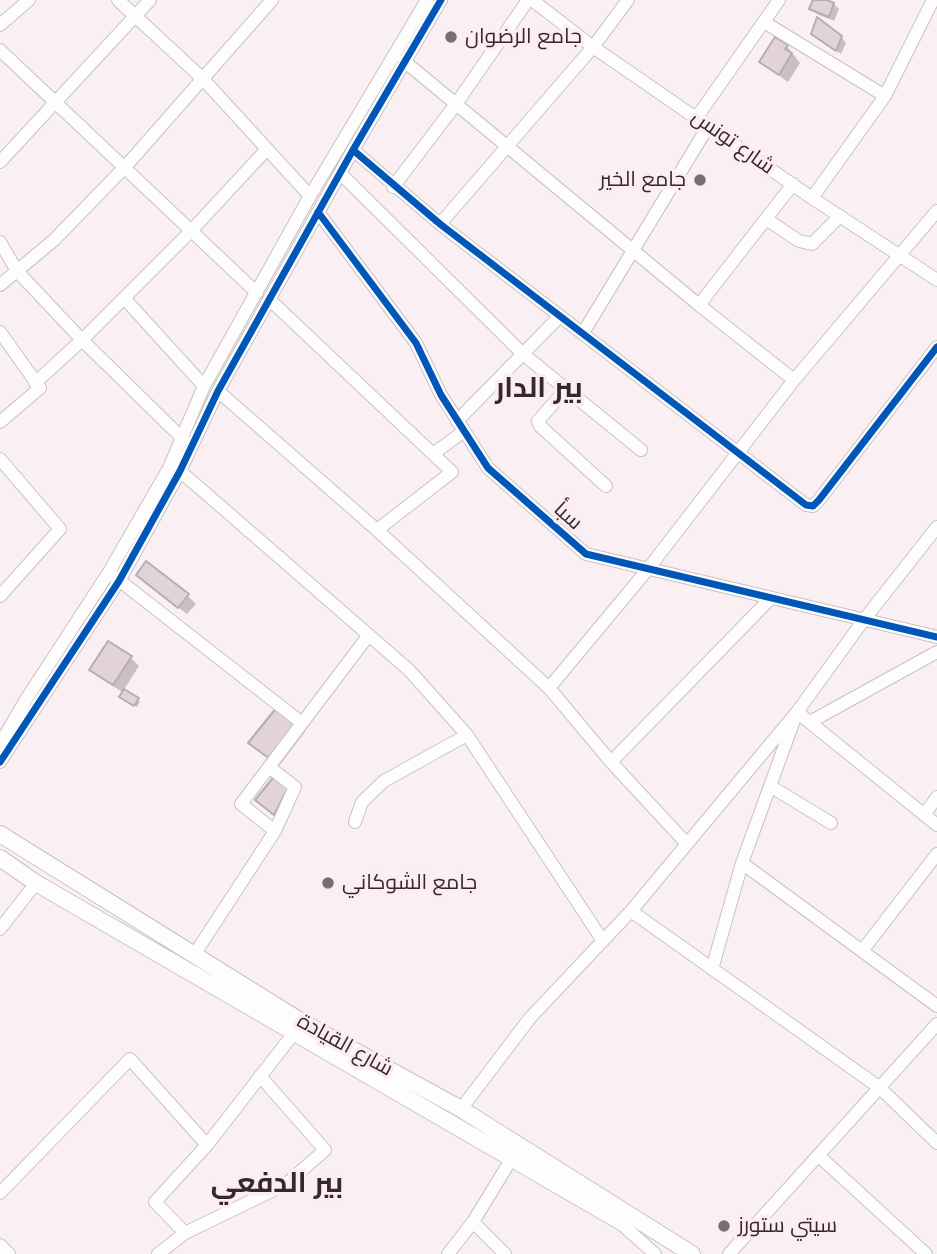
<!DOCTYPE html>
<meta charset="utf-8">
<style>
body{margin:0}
canvas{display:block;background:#faf0f4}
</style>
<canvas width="937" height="1254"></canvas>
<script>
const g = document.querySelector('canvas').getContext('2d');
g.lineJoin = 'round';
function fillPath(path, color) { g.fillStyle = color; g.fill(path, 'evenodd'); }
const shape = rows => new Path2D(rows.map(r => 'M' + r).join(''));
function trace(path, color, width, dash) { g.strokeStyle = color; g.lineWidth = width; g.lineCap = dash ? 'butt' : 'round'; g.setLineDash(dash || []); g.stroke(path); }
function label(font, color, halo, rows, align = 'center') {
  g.font = font + ' Mulish,Cairo,sans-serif'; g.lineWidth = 7; g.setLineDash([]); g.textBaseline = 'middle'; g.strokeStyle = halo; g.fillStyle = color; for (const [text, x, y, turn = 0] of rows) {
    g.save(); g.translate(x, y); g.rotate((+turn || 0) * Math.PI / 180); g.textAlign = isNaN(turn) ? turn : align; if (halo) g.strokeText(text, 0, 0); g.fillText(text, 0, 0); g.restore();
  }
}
fillPath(shape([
 [815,0,834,4,839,9,834,21,817,14,811,9],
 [841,37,846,43,841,54,818,39],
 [787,46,800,63,788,82,761,62],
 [146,583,187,595,196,604,187,614],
 [131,658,139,666,123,691,140,702,137,707,124,699,124,693,100,678,91,670],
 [297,724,305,732,279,766,251,743]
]), '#0003');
const building = shape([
 [813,0,827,0,834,3,829,17,809,9,813,0],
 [817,17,842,36,836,51,811,34,817,17],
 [775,37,788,45,785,49,792,53,779,75,759,62,775,37],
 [146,561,189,594,178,608,136,575,146,561],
 [108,641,132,656,113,685,89,670,108,641],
 [124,689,139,698,134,706,119,697,124,689],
 [277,707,298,723,270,759,248,743,277,707],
 [276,774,289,786,274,815,255,800,276,774]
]);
fillPath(building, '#e1d3d9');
trace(building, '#b6adb1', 2);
const minor = shape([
 [118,0,203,79,310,196],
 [532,0,593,47,812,198,937,280],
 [764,22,885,96],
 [0,25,29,0],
 [0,50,257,293],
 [404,61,699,305,794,380],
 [697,117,779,0],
 [353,150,440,224,806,505,813,506,819,500,937,347],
 [0,162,150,0],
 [340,173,523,354,641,450],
 [393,187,456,104,528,0],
 [812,198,885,96,933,0],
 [318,212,416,343,441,395,488,468,586,554,937,637],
 [766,219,799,241,812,244,840,216],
 [440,224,593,47,628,0],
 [0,242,17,271,82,340,183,439],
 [0,285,54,240,125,167,272,0],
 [124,298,204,386],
 [270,300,452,472,377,530],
 [699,305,793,184],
 [0,332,40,388,0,422],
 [583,333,709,125],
 [35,383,82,340,191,231,267,149],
 [566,389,538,421,540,426,606,486],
 [218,391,377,530,549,688,611,762,687,844],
 [457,421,560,316],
 [433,454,464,431],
 [0,459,60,529,0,596],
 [180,471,409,670,467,735,603,941],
 [115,577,302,723],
 [549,688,648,569,794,380,937,211],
 [810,722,937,652],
 [0,744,27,698,109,572,169,468,204,386,310,196,427,0],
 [0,762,119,581,180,471,218,391,353,150,441,0],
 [611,762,770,599],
 [770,786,831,823],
 [924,815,937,797],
 [355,822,362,802,384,781,467,735],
 [275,831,241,804,368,636],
 [742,863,937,1006],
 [631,911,880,1088,937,1143],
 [0,929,36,883],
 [862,951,937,854],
 [194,955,275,831,295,787,269,767],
 [712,969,742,863,797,712,937,825],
 [461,1109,530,1018,631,911,797,712,863,621,937,527],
 [819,1156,926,1254],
 [0,1193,130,1059,207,1145],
 [616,1219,655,1254],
 [473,1222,505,1254],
 [185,1233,155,1202,207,1145,294,1033],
 [0,1245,9,1254],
 [158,1254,185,1233,286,1184,325,1150,260,1076],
 [448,1254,473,1222,512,1158],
 [729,1254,937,1024]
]);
const major = shape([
 [0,834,302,1022,461,1109,692,1254],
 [0,858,36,883,623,1223]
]);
trace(minor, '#cac1c4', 14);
trace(major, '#cac1c4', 18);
trace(minor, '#fefdfd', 12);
trace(major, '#fefdfd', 16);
trace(shape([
 [353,150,440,224,806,505,813,506,819,500,937,347],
 [318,212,416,343,441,395,488,468,586,554,937,637],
 [0,762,119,581,180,471,218,391,353,150,441,0]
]), '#0057b8', 7);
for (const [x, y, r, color] of [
 [451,37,7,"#796f73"],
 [700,180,7,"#796f73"],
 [328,883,7,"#796f73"],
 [724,1226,7,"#796f73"]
]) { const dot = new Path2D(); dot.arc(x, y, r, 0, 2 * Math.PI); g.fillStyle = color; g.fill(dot); trace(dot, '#fdedf3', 2.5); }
label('21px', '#33292d', '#fdedf3', [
 ["جامع الرضوان",465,37],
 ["جامع الخير",686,180,"right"],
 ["جامع الشوكاني",342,883],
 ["سيتي ستورز",738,1226]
], 'left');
label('21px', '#33292d', '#fdedf3', [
 ["شارع تونس",733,142,35],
 ["سبأ",568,516,42],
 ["شارع القيادة",345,1045,29]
]);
label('bold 28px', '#33292d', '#fdedf3', [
 ["بير الدار",539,389],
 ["بير الدفعي",277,1184]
]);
</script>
